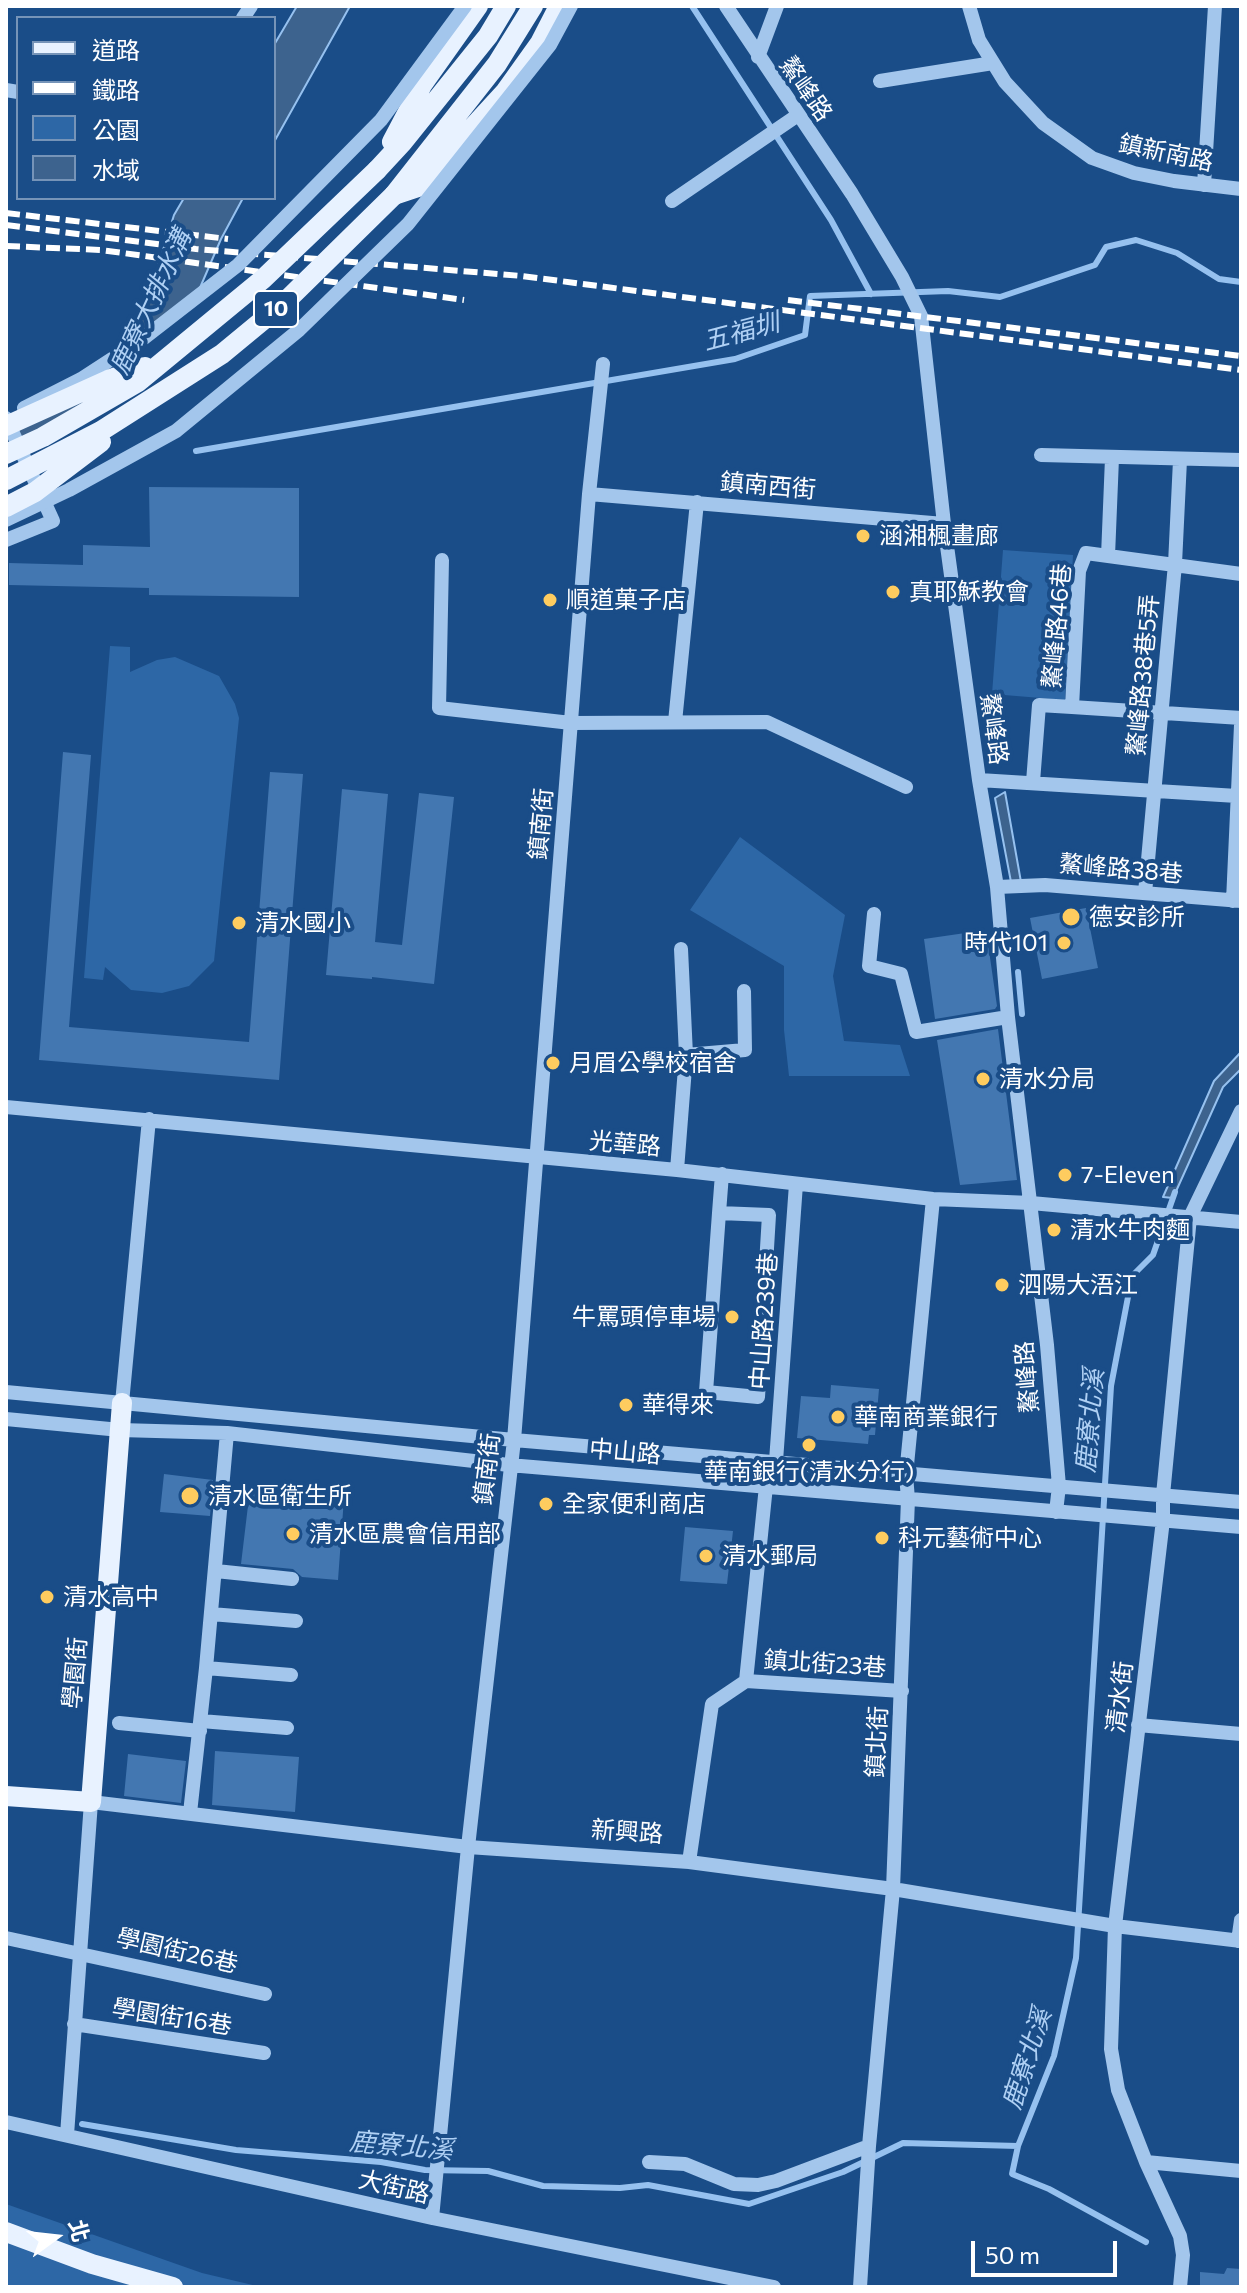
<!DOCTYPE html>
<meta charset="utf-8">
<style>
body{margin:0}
#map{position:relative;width:1247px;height:2293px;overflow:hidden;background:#1a4d88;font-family:Commissioner,"Noto Sans TC",sans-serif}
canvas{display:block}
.frame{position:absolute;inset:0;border:8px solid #fff;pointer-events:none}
.legend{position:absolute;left:16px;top:16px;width:260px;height:184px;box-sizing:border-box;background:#1a4d88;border:2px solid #7694b8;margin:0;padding:10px 14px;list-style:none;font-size:24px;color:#fff}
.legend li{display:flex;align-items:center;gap:16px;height:40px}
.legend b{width:40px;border:2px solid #7694b8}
.north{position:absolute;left:16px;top:2197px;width:80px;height:80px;-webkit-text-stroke:6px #1a4d88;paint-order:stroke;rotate:75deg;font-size:22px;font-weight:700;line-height:32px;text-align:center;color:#fff}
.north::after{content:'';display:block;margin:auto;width:28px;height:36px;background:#fff;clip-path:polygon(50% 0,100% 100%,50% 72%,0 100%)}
.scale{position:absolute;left:971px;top:2241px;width:146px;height:36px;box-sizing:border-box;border:4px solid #fff;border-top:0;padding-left:10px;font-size:24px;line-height:28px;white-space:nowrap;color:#fff;-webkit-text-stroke:6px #1a4d88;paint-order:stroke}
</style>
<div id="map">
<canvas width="1247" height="2293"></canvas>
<div class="frame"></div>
<ul class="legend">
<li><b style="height:10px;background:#e8f2ff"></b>道路</li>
<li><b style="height:10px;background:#fff"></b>鐵路</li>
<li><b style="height:22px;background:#2d67a6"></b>公園</li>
<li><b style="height:22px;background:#3d638e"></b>水域</li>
</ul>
<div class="north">北</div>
<div class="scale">50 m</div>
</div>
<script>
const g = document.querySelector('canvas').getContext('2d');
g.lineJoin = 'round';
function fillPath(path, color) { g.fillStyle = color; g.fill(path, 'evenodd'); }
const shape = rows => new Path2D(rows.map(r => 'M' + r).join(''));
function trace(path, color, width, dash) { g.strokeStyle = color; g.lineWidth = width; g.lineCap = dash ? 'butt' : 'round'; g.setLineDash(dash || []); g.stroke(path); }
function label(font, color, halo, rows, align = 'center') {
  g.font = font + ' Commissioner,"Noto Sans TC",sans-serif'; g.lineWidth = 8; g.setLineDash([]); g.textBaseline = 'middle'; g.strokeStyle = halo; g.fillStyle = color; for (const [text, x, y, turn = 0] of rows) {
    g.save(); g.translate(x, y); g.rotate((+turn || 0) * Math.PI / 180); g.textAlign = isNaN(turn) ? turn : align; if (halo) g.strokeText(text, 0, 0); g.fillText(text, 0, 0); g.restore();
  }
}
fillPath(shape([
 [1003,550,1073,555,1065,700,992,694],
 [110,646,130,647,130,672,157,660,175,657,219,676,235,704,239,718,214,961,189,986,162,993,131,990,105,967,103,980,84,978],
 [740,837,845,915,833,976,844,1041,900,1045,910,1076,789,1076,784,1030,784,966,690,910],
 [6,2204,202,2273,261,2287,6,2287]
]), '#2d67a6');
const water = shape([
 [297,6,350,6,274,142,274,45,297,6],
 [184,198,243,198,221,239,196,297,136,336,174,215,184,198],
 [1005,792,1021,882,1011,882,995,798,1005,792],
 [1241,1052,1241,1069,1223,1087,1173,1198,1163,1197,1214,1081,1241,1052]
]);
fillPath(water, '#3d638e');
trace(water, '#96c1ef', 2);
trace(shape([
 [692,6,831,220,871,294],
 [196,451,735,359,805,335,810,296,948,291,1000,297,1095,265,1106,247,1136,240,1177,253,1219,279,1241,282],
 [1018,972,1022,1014],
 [82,2124,236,2150,381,2162,425,2170,488,2171,543,2186,620,2188,648,2185,749,2204,843,2172,903,2143,1018,2146,1054,2056,1076,1958,1111,1386,1132,1276,1153,1255,1175,1192],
 [1018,2146,1012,2174,1049,2189,1146,2242]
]), '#96c1ef', 6);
trace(shape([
 [6,439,78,404]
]), '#3d638e', 20);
fillPath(shape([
 [149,487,299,488,299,597,149,595,149,588,9,585,9,563,83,565,83,545,150,547],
 [63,752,91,755,69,1027,249,1042,270,772,303,774,279,1080,39,1060],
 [342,789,388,794,375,942,402,945,419,793,454,797,434,984,372,977,372,979,326,975],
 [1086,908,1098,968,1042,979,1030,918],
 [986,930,997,1006,995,1009,935,1019,924,939],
 [998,1029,1017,1180,960,1185,937,1040],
 [831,1385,879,1389,875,1435,869,1435,868,1444,797,1438,801,1396,830,1398],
 [164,1474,213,1480,210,1516,160,1512],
 [250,1489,344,1498,338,1580,302,1577,293,1569,241,1564],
 [685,1527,733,1531,727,1584,680,1581],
 [215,1751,299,1757,295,1812,212,1805],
 [128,1754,186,1761,181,1803,124,1796],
 [1227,2268,1241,2269,1241,2287,1200,2287,1200,2272,1224,2274]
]), '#4377b1');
trace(shape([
 [726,6,852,194,902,277,921,316,944,524,979,780,997,887,1008,1017,1047,1345,1059,1486,1056,1512],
 [969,6,979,40,1005,82,1043,123,1092,158,1134,173,1174,181,1241,189],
 [243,18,251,6],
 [758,57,777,6],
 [880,81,993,63],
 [6,90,18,92],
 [1204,185,1215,6],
 [672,201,798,115],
 [1041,455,1241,460],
 [589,494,944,524],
 [6,540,53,521,6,418],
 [1108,556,1112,458],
 [442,560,439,708,571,723,767,722,906,787],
 [1072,707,1241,718],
 [675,722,697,502],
 [979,780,1237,796],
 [1033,782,1039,705,1072,707,1079,571,1086,553,1241,574],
 [997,887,1045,885,1241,901],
 [1145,893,1175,564,1180,460],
 [1233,901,1241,725],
 [874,914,869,966,901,974,916,1032,1008,1017],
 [686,1055,745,1050,744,991],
 [6,1107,677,1170,933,1199,1031,1203,1241,1222],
 [677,1170,686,1055,681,949],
 [719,1213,769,1215,758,1397,706,1392,719,1213,722,1174],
 [6,1392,514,1440,1241,1502],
 [122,1403,149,1119],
 [6,1419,120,1430,227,1433,509,1465,1241,1527],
 [776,1461,796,1184],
 [216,1571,292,1579],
 [211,1614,296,1621],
 [206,1668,291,1675],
 [746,1681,902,1691],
 [201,1721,287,1728],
 [119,1723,200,1731],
 [1138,1725,1241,1734],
 [190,1813,206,1668,227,1433],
 [689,1862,712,1704,746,1681,766,1486],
 [6,1938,265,1994],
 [1238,1941,1241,1920],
 [74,2024,264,2053],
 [6,2122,432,2218,774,2287],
 [67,2135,91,1802,468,1847,689,1862,893,1889,1115,1926,1241,1941],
 [649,2162,685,2164,734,2184,758,2185,776,2181,869,2146],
 [1146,2162,1241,2171],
 [432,2218,468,1847,514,1440,589,494,603,364],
 [860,2287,869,2146,893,1889,908,1499,906,1475,933,1199],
 [1180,2287,1183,2255,1180,2236,1146,2162,1118,2090,1111,2049,1115,1926,1163,1520,1163,1495,1190,1217,1241,1111]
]), '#a3c6ec', 14);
trace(shape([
 [392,142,422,85,478,6],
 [377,170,402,143,488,36,506,6],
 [394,195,418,187,505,92,540,43,559,6],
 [394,195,497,64,533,6],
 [6,1796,91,1802,122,1403],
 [6,2232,92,2264,173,2287]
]), '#e8f2ff', 20);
trace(shape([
 [6,213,228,239],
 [6,225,196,249,522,276,1241,370],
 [6,246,101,250,464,300],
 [788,300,1241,356]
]), '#fff', 6, [14, 6]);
trace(shape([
 [24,408,81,379,144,338,238,265,381,120,465,6],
 [6,520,69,490,176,431,299,330,408,224,550,45,571,6]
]), '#a3c6ec', 14);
trace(shape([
 [6,426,108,380,145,367],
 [6,454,43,437,138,382,263,279,377,170],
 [6,480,101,431,222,354,285,302,394,195],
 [6,507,35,492,101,442]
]), '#e8f2ff', 20);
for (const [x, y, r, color] of [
 [863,536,8,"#fecc5f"],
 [893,592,8,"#fecc5f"],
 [550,600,8,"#fecc5f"],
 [1071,917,10,"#fecc5f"],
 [239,923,8,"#fecc5f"],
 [1064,943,8,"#fecc5f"],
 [553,1063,8,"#fecc5f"],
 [983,1079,8,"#fecc5f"],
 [1065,1175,8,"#fecc5f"],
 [1054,1230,8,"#fecc5f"],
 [1002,1285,8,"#fecc5f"],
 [732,1317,8,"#fecc5f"],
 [626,1405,8,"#fecc5f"],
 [838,1417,8,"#fecc5f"],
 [809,1445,8,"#fecc5f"],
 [190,1496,10,"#fecc5f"],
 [546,1504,8,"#fecc5f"],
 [293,1534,8,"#fecc5f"],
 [882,1538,8,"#fecc5f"],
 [706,1556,8,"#fecc5f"],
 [47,1597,8,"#fecc5f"]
]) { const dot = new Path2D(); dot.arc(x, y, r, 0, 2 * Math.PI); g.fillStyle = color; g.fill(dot); trace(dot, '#1a4d88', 3); }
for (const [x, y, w] of [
 [276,309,44]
]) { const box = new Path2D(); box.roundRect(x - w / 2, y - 18, w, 36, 6); g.fillStyle = '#1a4d88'; g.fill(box); trace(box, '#fff', 2); }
label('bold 22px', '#fff', null, [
 ["10",276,309]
]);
label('24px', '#fff', '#1a4d88', [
 ["鰲峰路",806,89,55],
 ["鎮新南路",1166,153,12],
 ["鎮南西街",768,486,5],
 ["鰲峰路46巷",1057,626,-85],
 ["鰲峰路38巷5弄",1143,675,-85],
 ["鰲峰路",994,729,82],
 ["鎮南街",541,824,-85],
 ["鰲峰路38巷",1121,869,5],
 ["光華路",625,1144,5],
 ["中山路239巷",764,1321,-86],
 ["鰲峰路",1027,1377,-95],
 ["中山路",625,1452,5],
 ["鎮南街",487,1469,-83],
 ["鎮北街23巷",825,1664,4],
 ["學園街",75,1673,-85],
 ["清水街",1120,1697,-83],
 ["鎮北街",877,1742,-87],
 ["新興路",627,1832,4],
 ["學園街26巷",177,1951,13],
 ["學園街16巷",172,2017,9],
 ["大街路",394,2187,13]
]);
label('24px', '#fff', '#1a4d88', [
 ["涵湘楓畫廊",879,536],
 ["真耶穌教會",909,592],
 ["順道菓子店",566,600],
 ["德安診所",1089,917],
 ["清水國小",255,923],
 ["時代101",1048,943,"right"],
 ["月眉公學校宿舍",569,1063],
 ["清水分局",999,1079],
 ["7-Eleven",1081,1175],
 ["清水牛肉麵",1070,1230],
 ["泗陽大浯江",1018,1285],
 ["牛罵頭停車場",716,1317,"right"],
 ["華得來",642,1405],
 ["華南商業銀行",854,1417],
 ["華南銀行(清水分行)",809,1472,"center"],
 ["清水區衛生所",208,1496],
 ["全家便利商店",562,1504],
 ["清水區農會信用部",309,1534],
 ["科元藝術中心",898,1538],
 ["清水郵局",722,1556],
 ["清水高中",63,1597]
], 'left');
label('italic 26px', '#afd0f4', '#1a4d88', [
 ["鹿寮大排水溝",151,302,-65],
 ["五福圳",741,332,-15],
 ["鹿寮北溪",1090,1421,-85],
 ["鹿寮北溪",1027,2059,-72],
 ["鹿寮北溪",401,2146,5]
]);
</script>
